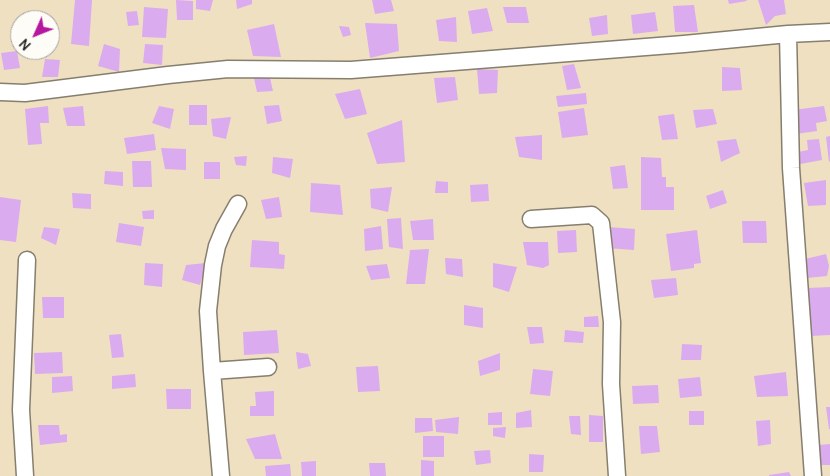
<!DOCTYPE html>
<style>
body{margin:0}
#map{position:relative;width:830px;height:476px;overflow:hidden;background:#efe0c1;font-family:Delius,sans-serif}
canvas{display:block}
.north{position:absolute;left:10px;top:10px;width:50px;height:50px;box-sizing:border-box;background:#fdfcf7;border:1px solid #a3a29f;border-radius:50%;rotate:226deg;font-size:14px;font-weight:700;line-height:20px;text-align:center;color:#1c1c1c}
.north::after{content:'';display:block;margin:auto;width:18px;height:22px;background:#b5179e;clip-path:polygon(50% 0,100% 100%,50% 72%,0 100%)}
</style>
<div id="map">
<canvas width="830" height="476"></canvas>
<div class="north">N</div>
</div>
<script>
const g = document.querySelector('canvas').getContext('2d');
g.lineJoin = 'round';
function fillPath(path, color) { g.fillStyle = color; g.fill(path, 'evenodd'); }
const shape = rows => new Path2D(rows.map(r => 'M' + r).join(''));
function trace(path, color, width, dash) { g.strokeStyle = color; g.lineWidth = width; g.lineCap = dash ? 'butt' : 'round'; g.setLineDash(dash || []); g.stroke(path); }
fillPath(shape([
 [75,0,92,0,89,46,71,44],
 [176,0,193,1,193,20,177,20],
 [196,0,213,0,210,11,196,9],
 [236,0,252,0,252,4,237,9],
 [372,0,391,0,394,11,375,14],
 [728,0,746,0,747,1,729,4],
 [758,0,784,0,786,14,775,16,766,25],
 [694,5,698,32,675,32,673,6],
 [144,7,168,9,166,38,142,37],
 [503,7,526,7,529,23,507,23],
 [487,8,493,31,472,34,468,11],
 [137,11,139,25,128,26,126,12],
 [655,12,658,31,633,34,631,15],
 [607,15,608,34,592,36,589,18],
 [456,17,457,42,439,41,436,20],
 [365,23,397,24,399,51,370,58],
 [274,24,281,57,253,56,247,30],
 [339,26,349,27,351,35,343,37],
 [104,44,120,49,119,72,98,66],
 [145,44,163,45,162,65,143,63],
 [17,51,20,68,4,70,1,53],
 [45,59,60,60,58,77,42,77],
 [574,64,581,88,567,90,562,66],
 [722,67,740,68,742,90,722,91],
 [477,69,498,70,497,93,479,94],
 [455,77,458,100,437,103,434,78],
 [254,78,270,78,273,91,257,92],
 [360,89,367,114,345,119,335,94],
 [586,93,587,104,558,107,556,96],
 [189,105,207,105,207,125,189,125],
 [279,105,282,121,267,124,264,106],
 [48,106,49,123,40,123,42,144,28,145,25,109],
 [83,106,85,126,67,126,63,108],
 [159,106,174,109,170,129,152,123],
 [824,106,827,121,816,123,817,131,796,134,793,110],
 [584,108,588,135,562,138,558,112],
 [713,109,717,124,696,128,693,110],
 [674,114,678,139,662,140,658,116],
 [231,117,226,139,213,136,211,119],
 [402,120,405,162,377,164,367,133],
 [154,134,156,150,127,154,124,138],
 [542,135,542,160,519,157,515,137],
 [830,136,830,161,829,162,826,137],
 [736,139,740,153,721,162,717,141],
 [819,139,822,160,800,164,798,152,808,150,807,140],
 [161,148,186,149,186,170,165,169],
 [247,156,246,166,236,165,234,157],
 [273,157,293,159,290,178,272,173],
 [641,157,661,158,662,177,666,177,666,187,674,187,674,210,641,210],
 [132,161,151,161,152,187,133,187],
 [204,162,220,162,220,179,204,179],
 [625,165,628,188,613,189,610,167],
 [105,171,123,172,123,186,104,184],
 [826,180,826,205,808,206,804,183],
 [436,181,448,182,448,193,435,193],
 [311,183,340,185,343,215,310,212],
 [488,184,489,201,471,202,470,185],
 [392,187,388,212,371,208,370,189],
 [723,190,727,203,710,209,706,196],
 [72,193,91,194,91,209,73,208],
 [0,197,21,200,16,242,0,240],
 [279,197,282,217,266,219,261,200],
 [154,210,154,219,143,219,142,211],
 [401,218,403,249,389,247,387,219],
 [433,219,434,240,413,240,410,221],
 [742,221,766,221,767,243,743,243],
 [119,223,144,227,141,246,116,242],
 [381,226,383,249,365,251,364,229],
 [44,227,60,229,56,245,41,238],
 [608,227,635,229,634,250,606,248],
 [576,230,577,252,558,253,557,231],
 [697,230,701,263,694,264,694,268,671,271,666,234],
 [252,240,279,242,279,254,285,255,284,269,250,267],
 [523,242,548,242,549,265,543,268,527,265],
 [429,249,425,284,406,284,410,250],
 [826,254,829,266,827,276,807,278,801,260],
 [445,258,462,259,463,277,446,274],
 [145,263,163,264,162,287,144,285],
 [206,263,200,285,182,280,186,265],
 [493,263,517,267,509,292,493,287],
 [387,264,390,278,371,280,366,266],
 [676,278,678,295,654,298,651,280],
 [830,287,830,335,810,336,808,288],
 [42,297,64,297,64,318,43,318],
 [464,305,483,308,483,328,464,325],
 [598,316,599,327,584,327,584,317],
 [527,327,542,327,544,343,530,344],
 [277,330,279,353,244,355,243,332],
 [565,330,584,332,583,343,564,342],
 [121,334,124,357,112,358,109,335],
 [682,344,702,345,701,360,681,360],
 [62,352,63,373,35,374,34,353],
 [296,352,308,354,311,366,298,369],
 [500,353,500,370,480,376,478,361],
 [378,366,380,391,358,392,356,367],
 [533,369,553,371,550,396,530,394],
 [786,372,788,396,757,397,754,376],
 [135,374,136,387,112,389,112,376],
 [72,376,73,391,52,393,52,377],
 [700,377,702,396,680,398,678,379],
 [658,385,659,403,633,404,632,386],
 [166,389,191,389,191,409,167,409],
 [274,391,274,416,250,416,250,406,256,406,255,392],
 [826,407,830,407,830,429,829,429],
 [531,410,532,427,516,428,516,413],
 [689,411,704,411,704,425,689,425],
 [502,412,502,425,488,425,488,413],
 [589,415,603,416,603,442,589,442],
 [569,416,580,416,581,435,571,434],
 [459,417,458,434,436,432,435,420],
 [415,418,432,418,433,431,415,433],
 [770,420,771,444,758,446,756,421],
 [38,425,59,425,60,435,67,434,67,442,40,445],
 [639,426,657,426,660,452,641,454],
 [506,427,505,438,493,436,493,428],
 [275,434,282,459,255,459,246,439],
 [423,436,444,436,444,457,423,457],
 [830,444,830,465,820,465,819,445],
 [490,450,491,463,476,465,474,451],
 [529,454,544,455,543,472,529,472],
 [421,460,434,461,434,476,421,476],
 [316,461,316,476,302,476,301,462],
 [369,463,385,463,386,476,370,476],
 [290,464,291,476,266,476,265,466],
 [789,472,791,476,769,476,769,475]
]), '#dbabef');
const minor = shape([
 [788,34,791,168,813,476],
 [0,92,25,93,168,75,228,69,351,70,684,44,788,34,830,32],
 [531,219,592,215,601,223,612,322,611,384,617,476],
 [212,371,208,311,213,265,217,246,224,229,238,204],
 [25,476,21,410,27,260],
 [221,476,212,371,268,367]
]);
trace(minor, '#867e6e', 19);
trace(minor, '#fff', 16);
</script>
